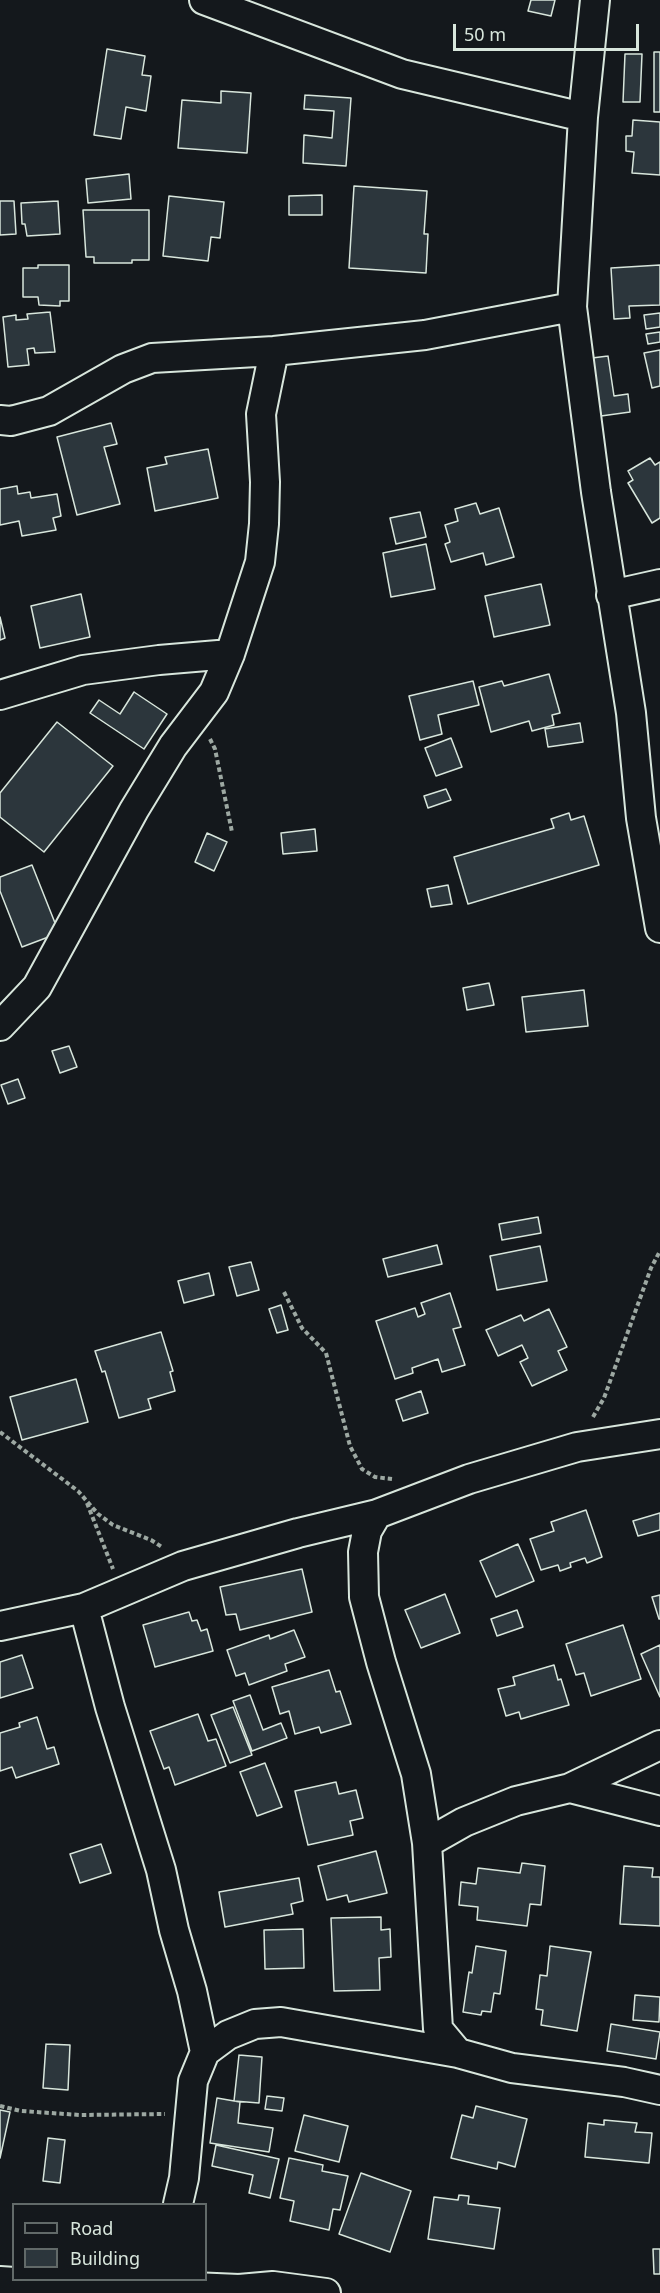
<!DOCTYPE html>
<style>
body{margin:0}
#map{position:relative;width:660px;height:2293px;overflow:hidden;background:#14181c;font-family:"Noto Sans",sans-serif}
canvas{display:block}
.legend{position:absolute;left:12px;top:2203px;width:195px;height:78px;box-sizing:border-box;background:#14181c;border:2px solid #626a69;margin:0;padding:8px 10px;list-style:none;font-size:18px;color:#d8e6dc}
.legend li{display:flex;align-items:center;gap:12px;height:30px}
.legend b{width:30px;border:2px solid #626a69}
.scale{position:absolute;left:453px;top:24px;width:186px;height:27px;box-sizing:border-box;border:3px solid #d8e6dc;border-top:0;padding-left:8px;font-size:18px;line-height:21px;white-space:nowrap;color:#d8e6dc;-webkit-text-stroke:4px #14181c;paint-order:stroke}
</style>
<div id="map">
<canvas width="660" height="2293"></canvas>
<ul class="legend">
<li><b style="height:8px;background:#14181c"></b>Road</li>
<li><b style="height:16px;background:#2c363c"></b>Building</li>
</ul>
<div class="scale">50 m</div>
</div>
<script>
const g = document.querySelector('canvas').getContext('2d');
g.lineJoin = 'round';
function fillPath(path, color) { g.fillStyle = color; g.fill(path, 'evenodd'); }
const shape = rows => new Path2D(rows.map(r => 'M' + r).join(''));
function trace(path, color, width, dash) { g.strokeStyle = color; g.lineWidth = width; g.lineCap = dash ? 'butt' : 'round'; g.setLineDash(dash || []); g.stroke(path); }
const building = shape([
 [531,0,555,0,551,16,528,11,531,0],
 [107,49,145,56,142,75,151,76,146,111,126,107,121,139,94,135,107,49],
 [654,52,660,52,660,112,654,112,654,52],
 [625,54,642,54,640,102,623,102,625,54],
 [221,91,251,93,247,153,178,148,182,100,221,103,221,91],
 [305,95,351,98,346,166,303,163,304,135,332,138,334,111,304,109,305,95],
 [633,120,660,122,660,175,632,173,634,152,626,151,626,136,632,136,633,120],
 [129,174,131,199,88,203,86,179,129,174],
 [354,186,427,191,424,234,428,234,426,273,349,268,354,186],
 [322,195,322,215,289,215,289,196,322,195],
 [169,196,224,202,220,238,211,237,208,261,163,256,169,196],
 [0,201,14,201,16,234,0,235,0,201],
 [58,201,60,234,27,236,25,224,22,224,21,203,58,201],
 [83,210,149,210,149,260,132,260,132,263,94,263,94,257,86,257,83,210],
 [38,265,69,265,69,301,60,301,60,306,39,305,38,297,23,297,23,268,38,268,38,265],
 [660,265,660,305,629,306,630,318,614,319,611,268,660,265],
 [50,312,55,352,35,353,34,348,27,349,29,365,8,367,3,317,16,315,16,320,28,319,27,314,50,312],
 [660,313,660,327,646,329,644,315,660,313],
 [660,332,660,342,648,344,646,334,660,332],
 [660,350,660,386,652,388,644,353,660,350],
 [608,356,614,396,628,394,630,412,601,416,592,358,608,356],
 [111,423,117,444,104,447,120,504,77,515,57,437,111,423],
 [208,449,218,498,155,511,147,468,167,464,165,457,208,449],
 [650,458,655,465,660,462,660,518,652,523,628,483,633,480,628,471,650,458],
 [17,486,18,494,30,492,31,498,57,494,61,516,53,518,56,530,22,536,19,521,0,525,0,489,17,486],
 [476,503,480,514,499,508,514,557,486,565,483,553,451,562,445,544,450,542,445,525,458,521,455,509,476,503],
 [420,512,426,537,396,544,390,518,420,512],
 [426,544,435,589,391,597,383,553,426,544],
 [541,584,550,625,494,637,485,596,541,584],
 [81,594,90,637,40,648,31,606,81,594],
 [0,617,5,638,0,640,0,617],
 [549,674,560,713,552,715,554,725,532,731,529,721,491,732,479,687,502,681,504,686,549,674],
 [473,681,479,705,438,715,442,734,420,740,409,696,473,681],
 [134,692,167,714,144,749,90,713,99,700,120,714,134,692],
 [57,722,113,766,44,852,0,817,0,793,57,722],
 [580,723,583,742,548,747,545,729,580,723],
 [451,738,462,767,436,776,425,748,451,738],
 [446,789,451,800,428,808,424,796,446,789],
 [569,813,571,820,584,816,599,865,468,904,454,857,554,828,551,819,569,813],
 [315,829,317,851,283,854,281,833,315,829],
 [207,833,227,842,214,871,195,862,207,833],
 [32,865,59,933,22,947,0,891,0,877,32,865],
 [448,885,452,904,431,907,427,889,448,885],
 [489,983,494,1005,467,1010,463,988,489,983],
 [584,990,588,1026,526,1032,522,997,584,990],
 [69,1046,77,1067,60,1073,52,1051,69,1046],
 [18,1079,25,1098,8,1104,1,1085,18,1079],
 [538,1217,541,1233,502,1240,499,1224,538,1217],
 [437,1245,442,1264,388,1277,383,1259,437,1245],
 [540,1246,547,1281,497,1290,490,1256,540,1246],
 [251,1262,259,1290,237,1296,229,1267,251,1262],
 [209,1273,214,1295,184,1303,178,1281,209,1273],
 [450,1293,461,1327,453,1329,465,1365,442,1372,438,1359,412,1368,413,1373,395,1379,376,1321,415,1308,418,1317,425,1314,421,1303,450,1293],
 [281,1305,288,1330,277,1333,269,1309,281,1305],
 [549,1309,567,1347,558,1351,567,1370,532,1386,520,1362,528,1358,522,1345,498,1356,486,1330,521,1315,524,1321,549,1309],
 [161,1332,173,1371,170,1372,175,1391,148,1399,151,1409,119,1418,105,1371,102,1372,95,1351,161,1332],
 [76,1379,88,1422,22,1440,10,1397,76,1379],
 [421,1391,428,1413,403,1421,396,1400,421,1391],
 [586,1510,602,1557,587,1563,585,1558,570,1563,571,1567,560,1571,558,1565,541,1570,530,1539,554,1531,551,1522,586,1510],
 [660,1513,660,1530,638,1536,633,1521,660,1513],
 [518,1544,534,1581,496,1597,480,1561,518,1544],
 [302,1569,312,1612,240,1630,236,1614,226,1615,220,1587,302,1569],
 [445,1594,460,1633,421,1648,405,1610,445,1594],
 [660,1595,660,1619,659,1619,652,1597,660,1595],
 [517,1610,523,1627,497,1636,491,1619,517,1610],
 [189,1612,192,1621,197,1620,201,1631,207,1629,213,1651,155,1667,143,1625,189,1612],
 [623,1625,641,1679,591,1696,584,1673,576,1675,566,1644,623,1625],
 [294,1630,305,1657,285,1664,287,1671,249,1685,245,1673,236,1676,227,1650,269,1635,270,1639,294,1630],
 [660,1645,660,1697,641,1654,660,1645],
 [22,1655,33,1688,0,1698,0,1662,22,1655],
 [554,1665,558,1680,561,1679,569,1705,521,1719,519,1712,506,1716,498,1689,515,1685,513,1677,554,1665],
 [329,1670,336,1692,340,1691,351,1724,321,1733,319,1727,295,1734,289,1711,280,1714,272,1687,329,1670],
 [250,1695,263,1730,281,1723,287,1738,252,1751,233,1701,250,1695],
 [233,1707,252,1755,230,1763,211,1715,233,1707],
 [198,1714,208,1741,216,1739,226,1766,175,1785,169,1767,164,1769,150,1731,198,1714],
 [37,1717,47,1749,54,1747,59,1764,16,1778,12,1767,0,1771,0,1733,20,1727,19,1723,37,1717],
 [265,1763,282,1807,257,1816,240,1772,265,1763],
 [336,1782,339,1794,356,1790,363,1818,350,1821,353,1835,308,1845,295,1791,336,1782],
 [101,1844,111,1873,80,1883,70,1854,101,1844],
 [376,1851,387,1893,349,1902,347,1895,327,1900,318,1866,376,1851],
 [522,1863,545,1866,541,1905,530,1904,527,1926,477,1920,478,1907,459,1905,461,1882,476,1884,478,1868,520,1873,522,1863],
 [624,1866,653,1868,652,1877,660,1877,660,1926,620,1924,624,1866],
 [299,1878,303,1901,291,1904,293,1914,225,1927,219,1892,299,1878],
 [381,1917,381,1930,390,1929,391,1957,379,1958,380,1990,334,1991,331,1918,381,1917],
 [303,1929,304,1968,265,1969,264,1930,303,1929],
 [476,1946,506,1951,500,1994,494,1993,491,2012,482,2011,481,2015,463,2012,469,1972,472,1973,476,1946],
 [550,1946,591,1952,577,2031,541,2025,543,2010,536,2009,540,1975,547,1976,550,1946],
 [635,1995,660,1997,659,2022,633,2020,635,1995],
 [611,2024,660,2032,656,2059,607,2051,611,2024],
 [46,2044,70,2045,68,2090,43,2088,46,2044],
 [239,2055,262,2057,259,2103,234,2101,239,2055],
 [267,2096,284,2098,282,2111,265,2109,267,2096],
 [217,2098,240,2102,238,2123,273,2128,269,2152,210,2143,217,2098],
 [476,2106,527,2119,515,2167,498,2162,497,2169,451,2158,462,2115,473,2118,476,2106],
 [0,2110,10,2112,0,2158,0,2110],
 [304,2115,348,2126,339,2162,295,2151,304,2115],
 [604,2120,637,2123,635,2132,652,2133,649,2163,585,2157,588,2123,604,2125,604,2120],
 [48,2138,65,2140,60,2183,43,2181,48,2138],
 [216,2145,279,2159,270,2198,249,2193,253,2175,212,2166,216,2145],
 [289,2158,323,2165,322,2171,348,2176,340,2210,333,2209,329,2230,290,2221,294,2201,280,2198,289,2158],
 [361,2173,411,2191,390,2252,339,2234,361,2173],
 [459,2195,469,2196,468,2204,500,2208,494,2249,428,2239,434,2197,458,2200,459,2195],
 [653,2249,660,2249,660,2274,654,2274,653,2249]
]);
fillPath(building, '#2c363c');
trace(building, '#d8e6dc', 1.5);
const minor = shape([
 [204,0,402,74,583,117],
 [595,0,583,117,572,307,596,492,631,713,641,818,660,928],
 [0,420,11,421,49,411,123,369,152,358,274,351,425,335,572,307],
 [611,595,660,584],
 [0,695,83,670,159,660,230,654],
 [0,1026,37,987,134,810,173,746,214,692,230,654,260,562,264,524,265,482,261,414,274,351],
 [660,1434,577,1447,469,1479,377,1514,367,1531,363,1552,364,1597,381,1662,416,1774,427,1843,438,2029,458,2053,512,2068,624,2082,660,2090],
 [84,1608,110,1707,161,1870,174,1930,192,1991,205,2052],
 [0,1626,84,1608,183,1566,298,1533,377,1514],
 [570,1788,660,1811],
 [427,1843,464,1822,516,1801,570,1788,660,1745],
 [178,2204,184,2178,193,2081,205,2052,228,2035,255,2024,281,2022,458,2053],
 [0,2281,60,2285,134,2281,193,2287,239,2289,273,2286,326,2293]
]);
trace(minor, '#d8e6dc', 32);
trace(shape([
 [210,739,215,749,232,832],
 [284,1292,302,1328,326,1353,350,1446,362,1469,375,1477,392,1479],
 [593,1417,604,1398,651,1268,660,1251],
 [0,1432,78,1491,98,1514,113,1525,151,1540,162,1547],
 [87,1503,113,1569],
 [0,2106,21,2111,80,2115,165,2114]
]), '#9da8a2', 4, [4.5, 3]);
trace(minor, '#14181c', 28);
</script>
